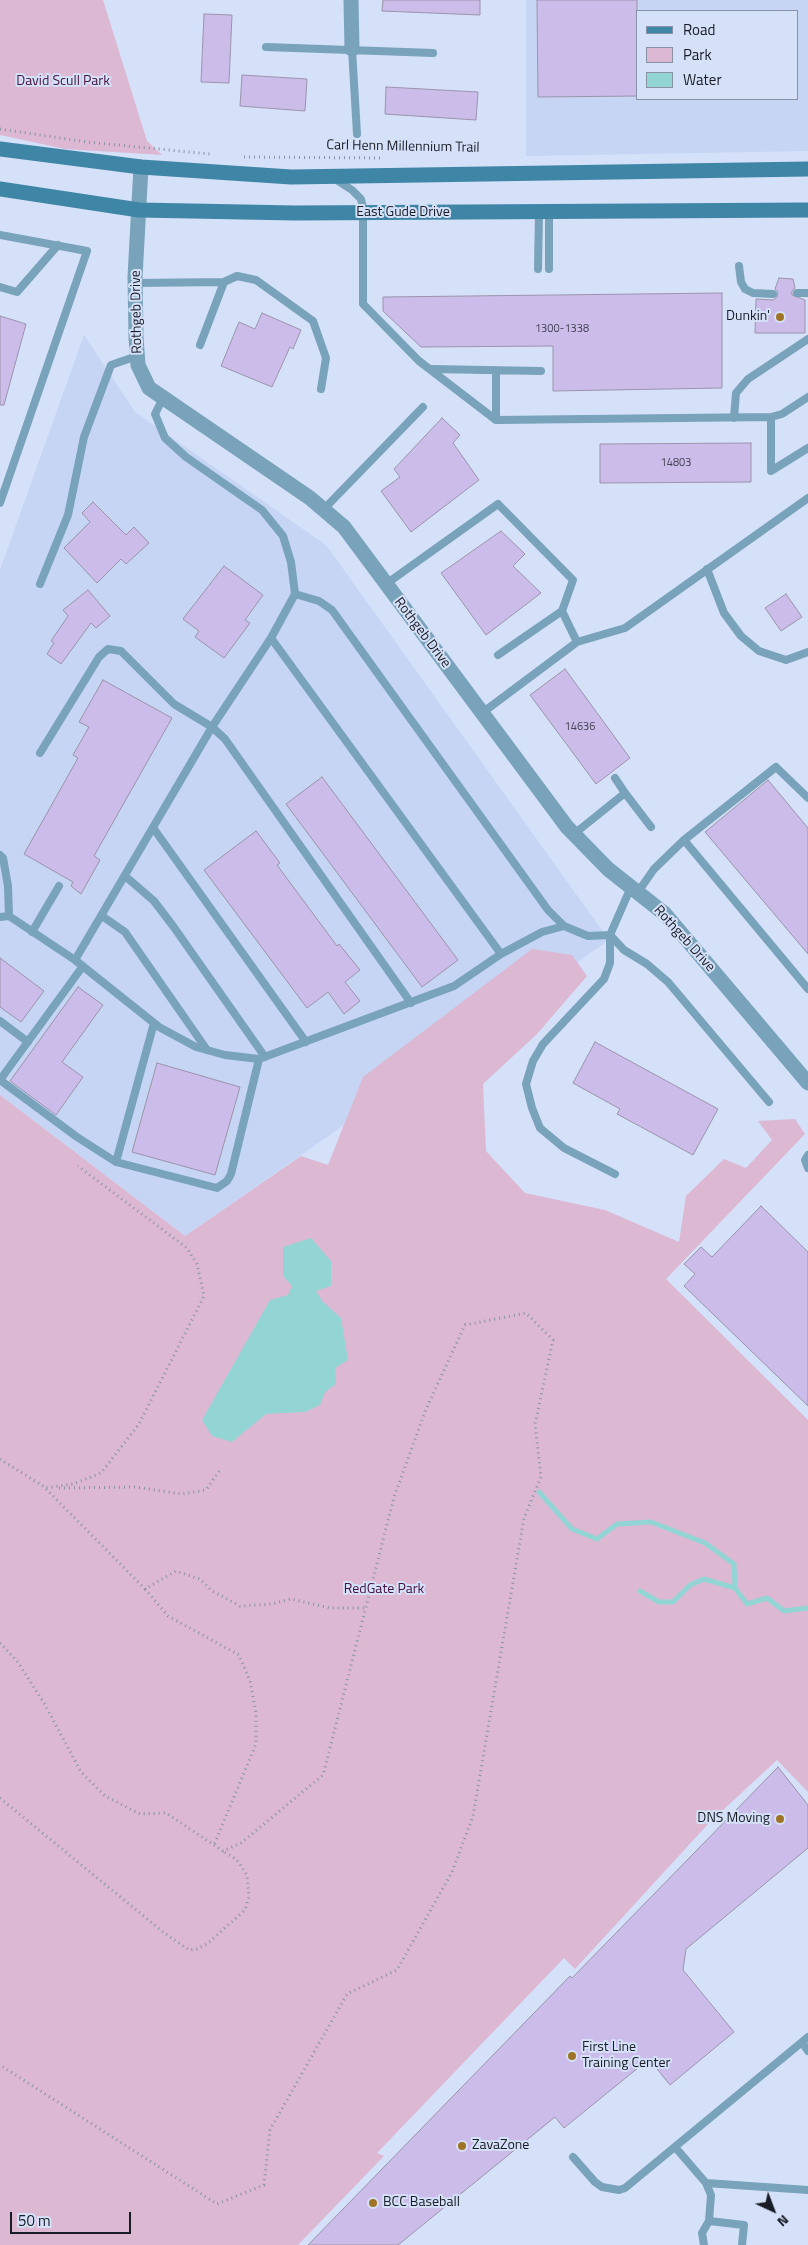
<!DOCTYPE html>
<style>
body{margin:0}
#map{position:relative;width:808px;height:2245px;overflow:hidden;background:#d5e0f9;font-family:"Titillium Web",sans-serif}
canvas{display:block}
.legend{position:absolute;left:636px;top:10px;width:162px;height:90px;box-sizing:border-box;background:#d5e0f9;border:1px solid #8992a4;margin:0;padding:6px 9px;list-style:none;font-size:15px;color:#181c24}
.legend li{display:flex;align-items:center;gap:10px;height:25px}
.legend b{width:25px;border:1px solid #8992a4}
.north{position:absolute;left:748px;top:2185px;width:50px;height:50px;-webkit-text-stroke:4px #d5e0f9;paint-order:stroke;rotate:137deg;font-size:14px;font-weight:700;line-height:20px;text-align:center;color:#181c24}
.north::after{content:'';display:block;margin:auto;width:18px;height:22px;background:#181c24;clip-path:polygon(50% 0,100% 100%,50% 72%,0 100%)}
.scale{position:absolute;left:10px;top:2212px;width:121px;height:22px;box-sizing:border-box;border:2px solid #181c24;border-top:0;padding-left:6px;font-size:15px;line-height:18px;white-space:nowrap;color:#181c24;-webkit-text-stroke:4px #d5e0f9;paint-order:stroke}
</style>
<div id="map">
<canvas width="808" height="2245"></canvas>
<ul class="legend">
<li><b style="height:6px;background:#3f85a6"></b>Road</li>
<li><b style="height:14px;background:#dcb8d3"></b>Park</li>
<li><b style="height:14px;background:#93d5d5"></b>Water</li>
</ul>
<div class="north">N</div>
<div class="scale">50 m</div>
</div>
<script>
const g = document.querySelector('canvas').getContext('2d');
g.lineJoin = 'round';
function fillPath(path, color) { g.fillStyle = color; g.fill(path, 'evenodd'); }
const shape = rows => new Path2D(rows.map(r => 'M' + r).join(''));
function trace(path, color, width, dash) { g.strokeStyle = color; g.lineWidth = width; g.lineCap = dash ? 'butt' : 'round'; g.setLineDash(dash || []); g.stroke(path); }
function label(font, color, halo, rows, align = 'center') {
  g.font = font + ' "Titillium Web",sans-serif'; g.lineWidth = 4; g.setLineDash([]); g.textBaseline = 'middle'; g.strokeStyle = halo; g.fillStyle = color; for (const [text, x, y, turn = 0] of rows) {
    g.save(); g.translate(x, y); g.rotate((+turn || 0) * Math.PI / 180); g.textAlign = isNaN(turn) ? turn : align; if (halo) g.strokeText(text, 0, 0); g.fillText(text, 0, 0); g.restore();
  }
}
fillPath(shape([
 [526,0,808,0,808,151,526,156],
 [637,11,797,11,797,99,637,99],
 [84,335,135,412,326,545,609,940,185,1236,0,1095,0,570]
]), '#c6d5f4');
fillPath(shape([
 [0,0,103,0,147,141,162,155,65,149,0,135],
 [532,949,572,955,587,976,537,1034,483,1084,486,1151,525,1193,605,1210,679,1242,686,1196,724,1159,746,1168,772,1140,758,1121,795,1119,805,1134,666,1279,808,1420,808,1792,777,1760,709,1823,575,1969,564,1958,377,2153,384,2156,298,2245,0,2245,0,1095,185,1236,301,1156,328,1165,363,1077]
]), '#dcb8d3');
fillPath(shape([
 [311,1238,331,1261,331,1286,316,1291,323,1302,341,1318,348,1360,335,1368,336,1384,325,1392,320,1405,305,1412,266,1414,232,1442,212,1436,202,1420,270,1300,288,1295,292,1286,283,1276,283,1247]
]), '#93d5d5');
trace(shape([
 [539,1492,572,1529,597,1539,617,1524,651,1522,705,1543,734,1564,735,1588,747,1604,767,1598,784,1611,808,1608],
 [640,1591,659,1602,673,1602,690,1585,704,1579,735,1588]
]), '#93d5d5', 5);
const building = shape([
 [383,0,480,0,480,15,382,11,383,0],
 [537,0,637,0,637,96,538,97,537,0],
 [204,14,232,15,229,83,201,82,204,14],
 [242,75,307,79,305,111,240,106,242,75],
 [386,87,478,92,476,120,385,114,386,87],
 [779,278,793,279,795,288,792,291,792,295,805,300,805,333,755,333,756,299,773,300,777,297,778,292,775,289,779,278],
 [722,293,722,388,553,391,553,346,421,347,383,311,383,297,722,293],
 [262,313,301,330,293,349,290,347,272,387,221,366,239,322,255,329,262,313],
 [0,316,26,324,4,405,0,405,0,316],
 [442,418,460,435,453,443,479,480,411,532,381,491,400,477,394,469,442,418],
 [751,443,751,482,600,483,600,444,751,443],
 [93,502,126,535,134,527,149,543,126,564,121,559,97,583,64,548,90,522,82,513,93,502],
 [501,531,525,554,513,566,541,593,486,635,441,573,501,531],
 [224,566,263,595,245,620,250,623,224,658,195,637,199,631,183,619,224,566],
 [88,590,110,616,96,628,91,623,61,664,47,654,54,643,51,641,68,616,63,610,88,590],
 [786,594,802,617,781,631,765,608,786,594],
 [565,669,630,758,596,784,530,695,565,669],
 [103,680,172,718,94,856,100,860,81,894,71,886,73,882,24,854,78,758,73,755,89,727,79,722,103,680],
 [322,777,458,960,422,987,286,804,322,777],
 [768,780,808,828,808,954,705,832,768,780],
 [256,831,280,863,277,865,337,946,339,944,360,970,345,982,360,1001,344,1014,328,992,307,1008,204,870,256,831],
 [0,958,44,991,21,1022,0,1007,0,958],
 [78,987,103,1005,62,1062,83,1077,56,1115,10,1081,78,987],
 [595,1042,718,1109,693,1155,617,1114,620,1109,573,1083,595,1042],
 [157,1063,240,1087,215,1175,132,1152,157,1063],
 [761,1206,808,1252,808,1406,684,1286,695,1274,684,1264,701,1247,712,1257,761,1206],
 [778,1767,808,1805,808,1848,686,1949,683,1970,734,2032,670,2085,649,2059,564,2128,555,2117,398,2245,308,2245,570,1976,572,1978,778,1767]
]);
fillPath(building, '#cbbcea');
trace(building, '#9b94ab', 1);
trace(shape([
 [0,129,87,142,210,154],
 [244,157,383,158],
 [0,1459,46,1488,73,1484,101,1473,139,1424,204,1296,197,1264,187,1248,78,1166],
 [59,1488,135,1487,182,1494,206,1490,220,1470],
 [46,1489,145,1589,176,1571,200,1579,212,1591,240,1606,271,1604,291,1599,330,1608,367,1608],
 [145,1589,168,1616,239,1655,250,1681,256,1713,256,1744,214,1845],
 [0,1643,17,1661,44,1703,81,1772,105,1796,140,1814,166,1813,223,1851,241,1843,323,1775,394,1497,426,1409,465,1325,526,1313,553,1340,535,1424,541,1477,524,1518,473,1816,452,1872,397,1970,347,1994,270,2130,264,2185,217,2204,0,2065],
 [0,1798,163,1932,189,1950,197,1949,207,1944,245,1910,249,1897,247,1875,237,1860,223,1851]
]), '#8a92a4', 3, [1, 4]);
trace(shape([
 [266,47,433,53],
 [352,49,357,134],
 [335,179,352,190,361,199,363,208,363,304,419,361,496,420,771,417,782,414,808,397],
 [0,235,87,251,0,503],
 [739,266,741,282,745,289,753,293,773,294],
 [538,269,539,212],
 [549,269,549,212],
 [135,283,224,282,237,276,256,280,313,321,326,358,321,389],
 [0,287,17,292,58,245],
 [797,293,808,293],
 [200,345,224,282],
 [431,369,541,371],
 [496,371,496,420],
 [163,398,155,414,165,438,186,457,262,510,283,536,291,562,295,594,271,638,212,727,75,960,159,1027,196,1047,225,1055,259,1059,454,986,501,954,542,932,564,926],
 [771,417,771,471,808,448],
 [734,418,736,393,748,379,808,339],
 [323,510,423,407],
 [707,569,724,613,741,636,759,651,786,660,808,652],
 [40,584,68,515,84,437,111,365,137,356],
 [386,584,498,504,573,580,562,611],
 [295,594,319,601,332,610,548,910,564,926,588,936,610,935,631,887],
 [271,638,501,954],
 [498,655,562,611,577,642],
 [482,713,577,642,625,628,808,498],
 [40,753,99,657,108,649,121,651,174,704,212,727,225,739,411,1003],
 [615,778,625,793],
 [154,829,306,1042],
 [574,834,625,793,651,827],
 [684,840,776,767,808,798],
 [0,855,3,858,8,886,9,916],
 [125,876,154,901,173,926,265,1057],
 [638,892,654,869,684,840,808,989],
 [102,916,125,932,207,1050],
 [0,917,9,916,75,960],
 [32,932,59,886],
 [0,1021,28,1042],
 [154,1023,116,1162,217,1188,227,1181,231,1174,259,1059],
 [0,1080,77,1137,116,1162],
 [0,1080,83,966],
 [808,1155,805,1160,808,1168],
 [615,1174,564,1148,540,1128,532,1108,526,1084,533,1061,543,1044,604,979,610,963,610,935,624,950,647,964,668,982,769,1102],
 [802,2042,808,2051],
 [675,2147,706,2183,808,2190],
 [573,2157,595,2182,602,2187,619,2190,625,2188,808,2037],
 [709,2221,744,2225,742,2245],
 [704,2245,702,2233,709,2221,711,2195,706,2183]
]), '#78a3ba', 8);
trace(shape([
 [351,0,352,49],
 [141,167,135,277,136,337,138,365,149,388,310,498,344,527,567,827,608,869,665,914,808,1083]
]), '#78a3ba', 15);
trace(shape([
 [0,149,141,167,291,177,808,169],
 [0,189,139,210,295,213,808,210]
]), '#3f85a6', 15);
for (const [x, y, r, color] of [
 [780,317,5,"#9f7323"],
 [780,1819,5,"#9f7323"],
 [572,2056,5,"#9f7323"],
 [462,2146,5,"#9f7323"],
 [373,2203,5,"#9f7323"]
]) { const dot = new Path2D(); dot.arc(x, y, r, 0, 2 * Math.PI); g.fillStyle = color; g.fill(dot); trace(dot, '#d5e0f9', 2); }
label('11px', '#454456', null, [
 ["1300-1338",562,329],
 ["14803",676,463],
 ["14636",580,727]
]);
label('14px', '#45123d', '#d5e0f9', [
 ["David Scull Park",63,82],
 ["RedGate Park",384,1590]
]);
label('14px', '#181c24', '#d5e0f9', [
 ["Carl Henn Millennium Trail",403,147,1],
 ["East Gude Drive",403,213],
 ["Rothgeb Drive",137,312,-91],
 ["Rothgeb Drive",422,633,53],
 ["Rothgeb Drive",684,939,48]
]);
label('14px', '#181c24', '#d5e0f9', [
 ["Dunkin'",770,317,"right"],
 ["DNS Moving",770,1819,"right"],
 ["First Line",582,2048],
 ["Training Center",582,2064],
 ["ZavaZone",472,2146],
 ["BCC Baseball",383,2203]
], 'left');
</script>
